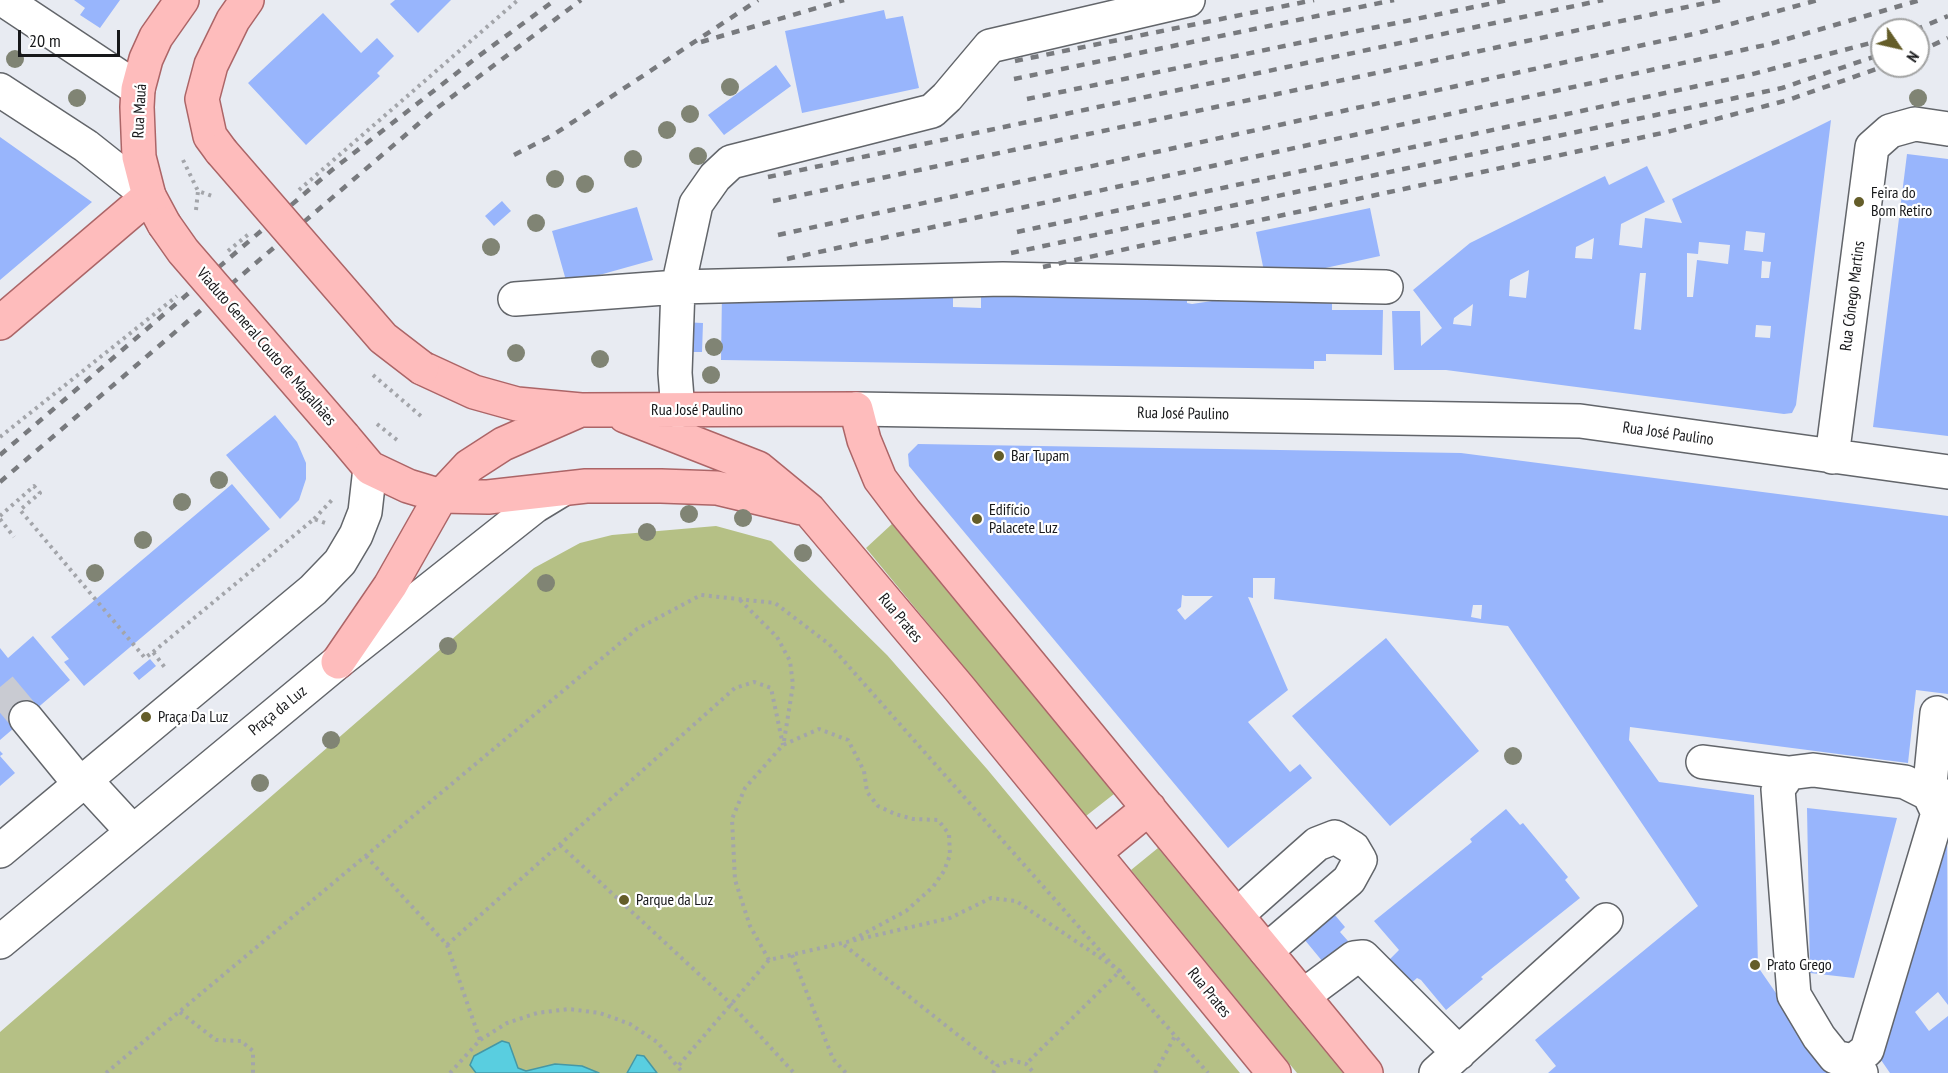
<!DOCTYPE html>
<meta charset="utf-8">
<style>
body{margin:0}
#map{position:relative;width:1948px;height:1073px;overflow:hidden;background:#e8ebf2;font-family:"PT Sans Narrow",sans-serif}
canvas{display:block}
.north{position:absolute;left:1870px;top:18px;width:60px;height:60px;box-sizing:border-box;background:#fff;border:2px solid #a2a3a3;border-radius:50%;rotate:124deg;font-size:16px;font-weight:700;line-height:24px;text-align:center;color:#17181a}
.north::after{content:'';display:block;margin:auto;width:21px;height:27px;background:#645d29;clip-path:polygon(50% 0,100% 100%,50% 72%,0 100%)}
.scale{position:absolute;left:18px;top:30px;width:102px;height:27px;box-sizing:border-box;border:3px solid #17181a;border-top:0;padding-left:8px;font-size:18px;line-height:21px;white-space:nowrap;color:#17181a;-webkit-text-stroke:4px #fff;paint-order:stroke}
</style>
<div id="map">
<canvas width="1948" height="1073"></canvas>
<div class="north">N</div>
<div class="scale">20 m</div>
</div>
<script>
const g = document.querySelector('canvas').getContext('2d');
g.lineJoin = 'round';
function fillPath(path, color) { g.fillStyle = color; g.fill(path, 'evenodd'); }
const shape = rows => new Path2D(rows.map(r => 'M' + r).join(''));
function trace(path, color, width, dash) { g.strokeStyle = color; g.lineWidth = width; g.lineCap = dash ? 'butt' : 'round'; g.setLineDash(dash || []); g.stroke(path); }
function label(font, color, halo, rows, align = 'center') {
  g.font = font + ' "PT Sans Narrow",sans-serif'; g.lineWidth = 4.5; g.setLineDash([]); g.textBaseline = 'middle'; g.strokeStyle = halo; g.fillStyle = color; for (const [text, x, y, turn = 0] of rows) {
    g.save(); g.translate(x, y); g.rotate((+turn || 0) * Math.PI / 180); g.textAlign = isNaN(turn) ? turn : align; if (halo) g.strokeText(text, 0, 0); g.fillText(text, 0, 0); g.restore();
  }
}
fillPath(shape([
 [892,524,1114,794,1086,816,866,548],
 [716,526,771,541,887,655,987,769,1240,1073,0,1073,0,1032,534,568,580,543,612,535],
 [1158,848,1343,1073,1297,1073,1131,870]
]), '#b5c085');
const water = shape([
 [502,1041,509,1043,518,1068,526,1071,555,1064,582,1066,599,1073,476,1073,470,1065,474,1056,502,1041],
 [637,1055,644,1056,657,1073,627,1073,637,1055]
]);
fillPath(water, '#59cee0');
trace(water, '#4597a5', 1.5);
fillPath(shape([
 [74,0,120,0,100,28,80,15,85,8],
 [395,0,451,0,418,33,390,4],
 [884,10,886,19,903,16,919,88,802,113,785,31],
 [323,13,361,53,377,38,394,56,377,73,380,76,306,145,248,83],
 [776,65,791,86,724,135,708,115],
 [1831,120,1796,405,1792,413,1784,414,1446,370,1394,370,1392,311,1420,311,1421,346,1442,328,1413,290,1470,243,1605,176,1609,185,1647,166,1665,202,1621,224,1619,245,1642,248,1645,218,1682,223,1672,199],
 [1746,231,1765,233,1763,252,1744,250],
 [1594,238,1592,259,1575,258,1576,247],
 [1699,242,1730,245,1728,264,1697,260,1693,297,1687,297,1687,253,1698,254],
 [1762,261,1771,262,1769,278,1761,278],
 [1529,270,1526,298,1509,296,1510,280],
 [1640,273,1646,273,1641,330,1634,329],
 [1473,304,1471,326,1453,324,1454,318],
 [1756,325,1771,326,1770,338,1755,337],
 [0,137,92,202,0,280],
 [1907,154,1948,159,1948,436,1873,427],
 [502,201,511,211,494,226,485,216],
 [637,207,653,260,567,284,552,231],
 [1370,208,1380,256,1266,281,1256,232],
 [722,293,953,294,953,307,981,308,981,296,1187,300,1187,303,1192,304,1212,301,1312,303,1312,295,1332,295,1332,310,1383,310,1382,355,1326,354,1326,361,1314,361,1314,369,721,360],
 [680,322,703,323,702,352,679,352],
 [275,415,297,442,306,463,306,479,299,500,280,519,226,455],
 [918,444,1461,453,1948,516,1948,694,1916,690,1908,763,1630,727,1629,740,1659,782,1754,795,1758,967,1831,1073,1548,1073,1556,1066,1535,1040,1698,906,1508,626,1274,599,1275,578,1253,578,1253,598,1248,597,1288,690,1248,722,1290,772,1300,764,1312,778,1228,848,909,466,908,454],
 [1182,595,1185,596,1213,596,1185,620,1177,610,1181,607],
 [1473,605,1482,605,1481,619,1471,617],
 [232,484,270,529,84,686,64,662,69,659,51,637],
 [33,636,70,680,0,740,0,648,8,658],
 [1386,638,1479,751,1390,826,1292,716],
 [150,659,156,666,139,680,133,673],
 [0,751,3,754,0,756,15,773,0,786],
 [1807,808,1897,818,1854,978,1810,973],
 [1506,809,1520,825,1523,823,1568,877,1565,880,1580,898,1481,977,1483,979,1446,1010,1421,980,1417,978,1408,986,1388,961,1399,950,1374,921,1472,842,1470,839],
 [1947,828,1948,1005,1938,992,1915,1012,1929,1031,1948,1016,1948,1073,1890,1073,1881,1060],
 [1334,914,1345,927,1340,932,1348,941,1323,962,1304,939]
]), '#98b5fc');
trace(shape([
 [0,687,26,718]
]), '#c9cbd2', 33, [33, 16]);
const minor = shape([
 [4,0,138,89],
 [1188,0,990,46,947,97,932,111,731,162,715,177,696,204,678,287,1003,279,1386,287],
 [0,90,86,146,149,196],
 [515,299,678,287,675,373,678,411],
 [856,409,1580,421,1948,472],
 [1832,457,1872,147,1890,131,1915,124,1948,129],
 [1937,713,1929,794,1948,796],
 [26,718,80,784],
 [1703,762,1789,773],
 [85,780,132,831],
 [0,851,313,590,340,562,356,535,365,512,370,468],
 [1237,915,1317,844,1335,837,1353,848,1360,860,1349,880,1266,951],
 [0,942,338,662,535,506,563,489],
 [1303,996,1354,958,1363,957,1459,1053],
 [1853,1061,1867,1050,1938,813,1929,794,1905,782,1813,770,1789,773,1778,789,1794,995,1819,1037,1835,1057,1853,1061,1861,1073],
 [1436,1073,1606,920]
]);
const major = shape([
 [221,151,210,136,202,99,211,65,233,20,247,0],
 [164,224,149,196,139,157,137,107,138,89,146,59,156,37,182,0],
 [0,323,149,196],
 [422,368,474,392,517,404,581,410,856,409,864,440,880,479,905,512,1366,1073],
 [625,416,758,468,809,510,959,688,1274,1073],
 [344,437,370,468,408,486,441,496,488,497,586,486,661,486,717,488,801,508],
 [338,662,390,586,441,496,469,466,503,444,576,412],
 [1094,853,1149,808]
]);
trace(minor, '#62656a', 36);
trace(major, '#ac6567', 36);
trace(shape([
 [183,160,198,191],
 [299,190,518,0],
 [228,251,250,233],
 [0,437,177,296],
 [0,516,34,486,40,493,20,510,145,658,153,652,166,669],
 [0,519,14,537],
 [314,519,332,500],
 [740,600,777,637,790,661,793,685,784,741],
 [153,652,314,519,325,523],
 [560,845,730,1003,794,1073],
 [366,856,447,945,480,1040],
 [447,945,735,688,754,682,771,688,783,745],
 [844,945,997,1066],
 [792,955,833,1059,846,1073],
 [769,960,750,926,735,880,732,819,745,788,783,745,819,729,848,740,864,771,867,792,878,806,895,814,913,819,938,820,949,834,950,855,944,871,933,887,906,911,850,941],
 [180,1012,216,1040,241,1041,253,1051,253,1073],
 [679,1065,769,960,950,918,991,898,1016,901,1120,971,1026,1064],
 [106,1073,637,629,701,595,775,603,829,644,1208,1073],
 [450,1073,480,1040,507,1023,537,1013,569,1009,600,1013,630,1024,657,1042,683,1073],
 [993,1073,997,1066,1011,1060,1026,1064,1034,1073],
 [1155,1073,1175,1036]
]), '#a3a5aa', 4, [3, 4.5]);
trace(minor, '#fff', 33);
trace(major, '#febcbc', 33);
trace(shape([
 [1915,30,1948,16],
 [701,42,844,0],
 [1918,52,1948,38],
 [1015,61,1314,0],
 [1014,79,1394,0],
 [1027,99,1508,0],
 [514,155,553,135,758,0],
 [768,177,1603,0],
 [773,201,1720,0],
 [1017,232,1749,75,1882,40],
 [778,235,1698,33,1818,0],
 [1011,253,1782,88,1882,54],
 [787,259,1770,44,1920,0],
 [1043,267,1667,132,1788,100,1885,66],
 [0,455,332,170,476,58,555,0],
 [0,482,437,108,581,0]
]), '#787a7e', 4.5, [8, 8]);
const majorBridge = shape([
 [221,151,383,338,422,368],
 [164,224,183,251,344,437]
]);
trace(majorBridge, '#ac6567', 36, []);
trace(shape([
 [196,210,198,191,215,197],
 [373,375,422,417],
 [377,424,397,440]
]), '#a3a5aa', 4, [3, 4.5]);
trace(majorBridge, '#febcbc', 33);
g.fillStyle = '#808474';
for (const [x, y] of [
 [15,59],
 [730,87],
 [77,98],
 [1918,98],
 [690,114],
 [667,130],
 [698,156],
 [633,159],
 [555,179],
 [585,184],
 [536,223],
 [491,247],
 [714,347],
 [516,353],
 [600,359],
 [711,375],
 [219,480],
 [182,502],
 [689,514],
 [743,518],
 [647,532],
 [143,540],
 [803,553],
 [95,573],
 [546,583],
 [448,646],
 [331,740],
 [1513,756],
 [260,783]
]) { g.beginPath(); g.arc(x, y, 9, 0, 2 * Math.PI); g.fill(); }
for (const [x, y, r, color] of [
 [1859,202,6,"#645d29"],
 [999,456,6,"#645d29"],
 [977,519,6,"#645d29"],
 [146,717,6,"#645d29"],
 [624,900,6,"#645d29"],
 [1755,965,6,"#645d29"]
]) { const dot = new Path2D(); dot.arc(x, y, r, 0, 2 * Math.PI); g.fillStyle = color; g.fill(dot); trace(dot, '#fff', 2); }
label('16px', '#17181a', '#fff', [
 ["Rua Mauá",140,111,-87],
 ["Rua Cônego Martins",1853,296,-83],
 ["Viaduto General Couto de Magalhães",266,347,49],
 ["Rua José Paulino",697,410],
 ["Rua José Paulino",1183,414,1],
 ["Rua José Paulino",1668,434,8],
 ["Rua Prates",900,618,50],
 ["Praça da Luz",278,711,-39],
 ["Rua Prates",1209,993,51]
]);
label('16px', '#17181a', '#fff', [
 ["Feira do",1871,193],
 ["Bom Retiro",1871,211],
 ["Bar Tupam",1011,456],
 ["Edifício",989,510],
 ["Palacete Luz",989,528],
 ["Praça Da Luz",158,717],
 ["Parque da Luz",636,900],
 ["Prato Grego",1767,965]
], 'left');
</script>
